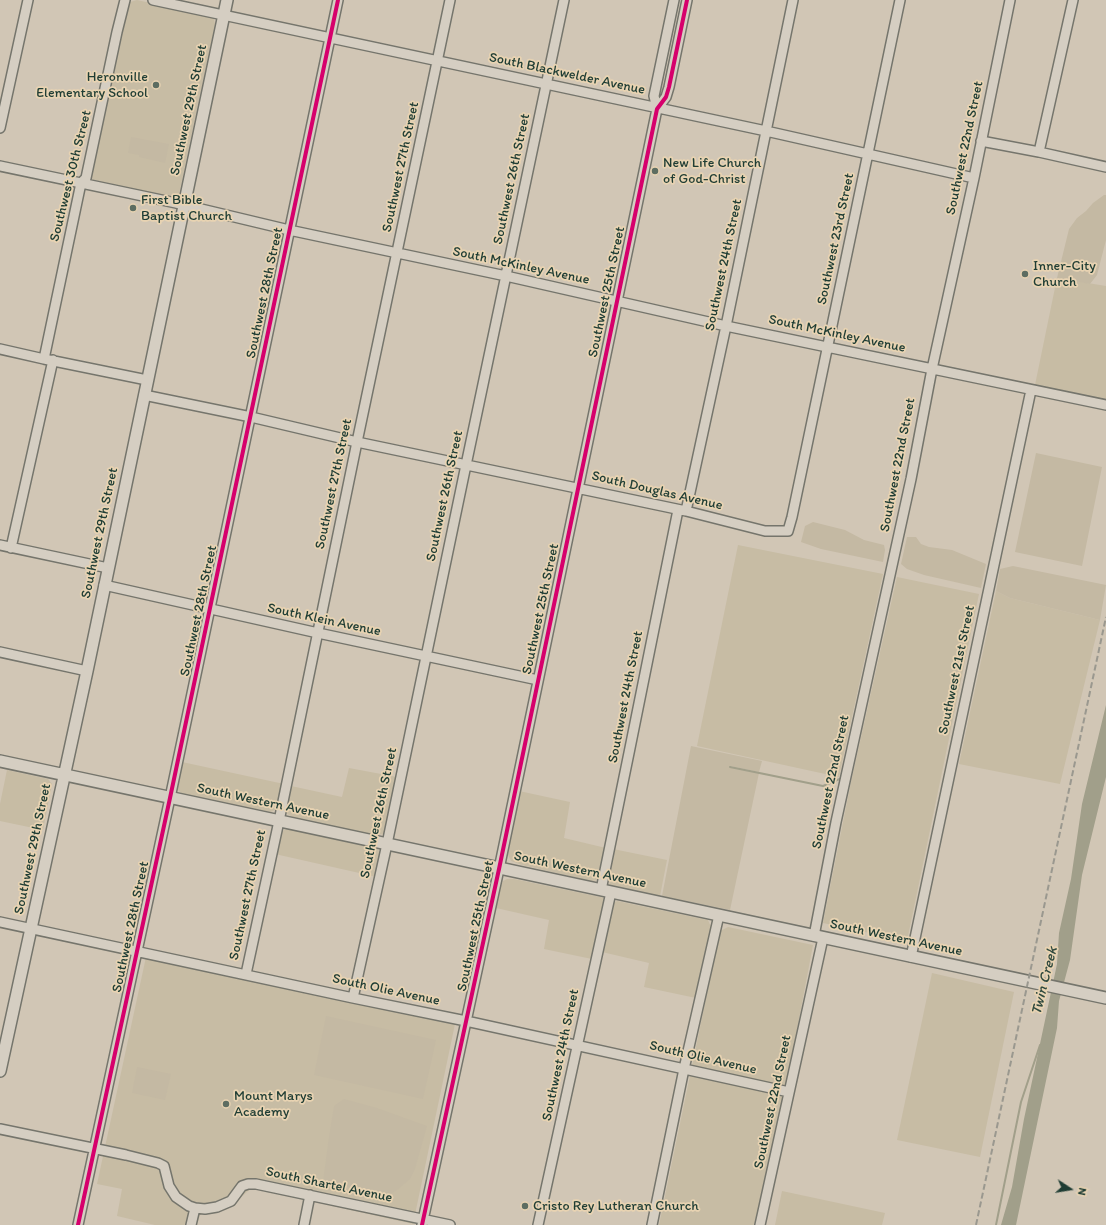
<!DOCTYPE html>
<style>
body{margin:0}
#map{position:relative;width:1106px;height:1225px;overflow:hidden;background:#d1c6b5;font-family:Itim,sans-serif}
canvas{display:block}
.north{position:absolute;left:1050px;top:1169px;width:40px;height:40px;-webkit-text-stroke:3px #e8d3b2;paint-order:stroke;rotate:102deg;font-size:11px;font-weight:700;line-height:16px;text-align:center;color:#1f3d34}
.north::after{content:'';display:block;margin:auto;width:14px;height:18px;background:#1f3d34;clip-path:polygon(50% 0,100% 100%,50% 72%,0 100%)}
</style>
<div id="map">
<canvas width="1106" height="1225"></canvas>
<div class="north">N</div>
</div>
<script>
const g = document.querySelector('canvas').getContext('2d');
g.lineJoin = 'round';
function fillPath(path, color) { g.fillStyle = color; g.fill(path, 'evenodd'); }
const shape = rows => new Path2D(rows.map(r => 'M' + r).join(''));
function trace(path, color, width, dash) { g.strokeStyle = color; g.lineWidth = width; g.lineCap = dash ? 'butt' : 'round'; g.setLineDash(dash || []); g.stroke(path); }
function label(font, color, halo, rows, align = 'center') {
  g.font = font + ' Itim,sans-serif'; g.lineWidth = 3.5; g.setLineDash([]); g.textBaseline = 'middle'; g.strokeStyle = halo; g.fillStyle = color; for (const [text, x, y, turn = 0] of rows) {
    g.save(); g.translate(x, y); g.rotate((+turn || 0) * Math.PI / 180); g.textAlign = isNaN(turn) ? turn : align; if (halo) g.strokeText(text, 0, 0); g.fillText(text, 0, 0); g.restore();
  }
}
fillPath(shape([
 [137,0,209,16,214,19,215,24,179,194,176,197,170,199,94,183,91,176,128,4,130,2],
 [1057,278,1106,286,1106,400,1035,385],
 [738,545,883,574,839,777,697,746],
 [897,577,979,594,907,941,823,923,851,782],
 [996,591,1010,598,1100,620,1060,784,959,764],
 [182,762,284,784,277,809,271,812,182,794,178,790,177,784],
 [349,768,397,777,386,832,384,834,376,835,295,818,289,815,285,812,291,786,342,797],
 [7,770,48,779,52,784,43,830,0,821,0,804],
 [519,791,570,802,564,838,606,848,601,874,598,880,591,881,522,865,511,861,507,853],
 [290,829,378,849,381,854,377,877,275,854,281,833,284,830],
 [613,849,667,860,660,896,610,885,608,876],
 [507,879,514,879,605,898,592,959,544,949,549,920,496,908,501,886,503,881],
 [617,901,708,920,711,927,711,932,696,998,644,987,649,963,602,952,612,904],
 [728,927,813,945,760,1225,659,1225,720,931],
 [146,957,455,1024,413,1224,252,1188,248,1191,235,1203,228,1208,202,1213,200,1215,197,1225,155,1225,117,1216,122,1189,97,1184],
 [932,973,1014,992,980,1157,897,1140],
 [782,1191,885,1213,882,1225,775,1225]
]), '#c7bca4');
fillPath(shape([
 [131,137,169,144,165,163,139,157,139,155,128,153],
 [1104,195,1106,195,1106,240,1097,275,1090,284,1057,278,1069,229,1077,218,1086,211,1093,203],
 [1036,453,1102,467,1082,566,1015,552],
 [813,522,845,530,864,540,884,545,885,550,883,562,821,549,801,542,805,526],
 [907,537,916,537,921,544,929,547,952,550,986,564,981,588,924,575,907,569,901,564],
 [1013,566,1106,585,1100,620,1010,598,996,591,1000,569],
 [691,746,762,761,759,772,730,766,730,767,759,773,730,910,662,896],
 [326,1016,436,1040,423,1099,314,1075],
 [137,1067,171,1074,165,1100,132,1093],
 [344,1099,377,1108,427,1126,415,1169,410,1179,397,1190,392,1193,383,1194,323,1182,329,1137,334,1106]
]), '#c4b9a3');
fillPath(shape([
 [1106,705,1106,777,1082,875,1070,960,1059,1001,1057,1028,1016,1225,1001,1225,1012,1187,1024,1119,1057,964,1059,933,1071,879,1082,804]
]), '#a19f8a');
trace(shape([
 [730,767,823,786,842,778],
 [996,1225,1021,1102,1040,1045]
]), '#a19f8a', 2);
const minor = shape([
 [153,0,766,131,974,178],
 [657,109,654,96,674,0],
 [0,128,28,0],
 [981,141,1039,152,1106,167],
 [1039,152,1073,0],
 [0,166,176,203,289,230,506,276,726,326,1106,405],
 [0,349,44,359,147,380],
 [44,359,81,183,86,178,117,32,125,0],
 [144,395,251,417,357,442,686,511,765,531,788,531,792,517,900,0],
 [686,511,726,326,793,0],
 [0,545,108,568],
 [11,548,53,360],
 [104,585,318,633,538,680],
 [0,652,87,671],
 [601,890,630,748,678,510],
 [0,922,353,998,466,1021,789,1092],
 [814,936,836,822,911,479,932,369,974,178,1010,0],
 [911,957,1031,390],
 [246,974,279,821,357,442,450,0],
 [353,998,387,844,466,465,564,0],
 [0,1129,126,1155,158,1163,164,1166,169,1186,176,1197,189,1206,195,1208,205,1209,217,1207,231,1201,242,1186,248,1184,256,1184,450,1225],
 [78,1225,170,798,338,0],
 [191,1225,195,1208],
 [304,1225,310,1195],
 [422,1225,499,869,657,109,666,97,669,87,687,0],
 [538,1225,611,892],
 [652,1225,684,1069,719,915],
 [760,1225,823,938]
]);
const major = shape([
 [0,761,1106,998],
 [0,1071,87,671,227,0]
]);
trace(minor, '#75756c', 12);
trace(major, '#75756c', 14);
trace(minor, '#d5cec2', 9);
trace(major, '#d5cec2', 11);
trace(shape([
 [976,1225,1106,617]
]), '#9a988f', 2, [6, 3]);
trace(shape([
 [78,1225,170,798,338,0],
 [422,1225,499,869,657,109,666,97,669,87,687,0]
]), '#d6006c', 4);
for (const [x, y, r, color] of [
 [156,85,4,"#5d6d61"],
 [655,171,4,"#5d6d61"],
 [133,208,4,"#5d6d61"],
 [1025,274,4,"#5d6d61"],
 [226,1104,4,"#5d6d61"],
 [525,1206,4,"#5d6d61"]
]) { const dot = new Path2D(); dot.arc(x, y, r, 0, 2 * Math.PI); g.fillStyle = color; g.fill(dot); trace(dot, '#e8d3b2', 1.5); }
label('14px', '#1f3d34', '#e8d3b2', [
 ["South Blackwelder Avenue",567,74,12],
 ["Southwest 29th Street",189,110,-78],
 ["Southwest 22nd Street",965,148,-78],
 ["Southwest 27th Street",401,167,-78],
 ["Southwest 30th Street",71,176,-76],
 ["Southwest 26th Street",512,179,-78],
 ["Southwest 23rd Street",836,239,-78],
 ["Southwest 24th Street",724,265,-78],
 ["South McKinley Avenue",521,266,12],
 ["Southwest 25th Street",607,292,-78],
 ["Southwest 28th Street",265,293,-78],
 ["South McKinley Avenue",837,334,12],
 ["Southwest 22nd Street",898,465,-79],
 ["Southwest 27th Street",334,484,-78],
 ["South Douglas Avenue",657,491,13],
 ["Southwest 26th Street",445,496,-78],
 ["Southwest 29th Street",100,533,-78],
 ["Southwest 25th Street",541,609,-78],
 ["Southwest 28th Street",199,611,-78],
 ["South Klein Avenue",324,620,12],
 ["Southwest 21st Street",957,670,-78],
 ["Southwest 24th Street",626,697,-79],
 ["Southwest 22nd Street",831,782,-78],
 ["South Western Avenue",263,802,12],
 ["Southwest 26th Street",379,813,-78],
 ["Southwest 29th Street",33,849,-78],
 ["South Western Avenue",580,870,12],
 ["Southwest 27th Street",248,895,-78],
 ["Southwest 25th Street",476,926,-78],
 ["Southwest 28th Street",131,927,-78],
 ["South Western Avenue",896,938,12],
 ["South Olie Avenue",386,990,12],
 ["Southwest 24th Street",561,1055,-78],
 ["South Olie Avenue",703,1058,13],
 ["Southwest 22nd Street",773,1102,-78],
 ["South Shartel Avenue",329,1185,12]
]);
label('14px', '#1f3d34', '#e8d3b2', [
 ["Heronville",148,77,"right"],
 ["Elementary School",148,93,"right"],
 ["New Life Church",663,163],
 ["of God-Christ",663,179],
 ["First Bible",141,200],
 ["Baptist Church",141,216],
 ["Inner-City",1033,266],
 ["Church",1033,282],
 ["Mount Marys",234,1096],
 ["Academy",234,1112],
 ["Cristo Rey Lutheran Church",533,1206]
], 'left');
label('italic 15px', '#2f493e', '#e8d3b2', [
 ["Twin Creek",1045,981,-76]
]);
</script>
